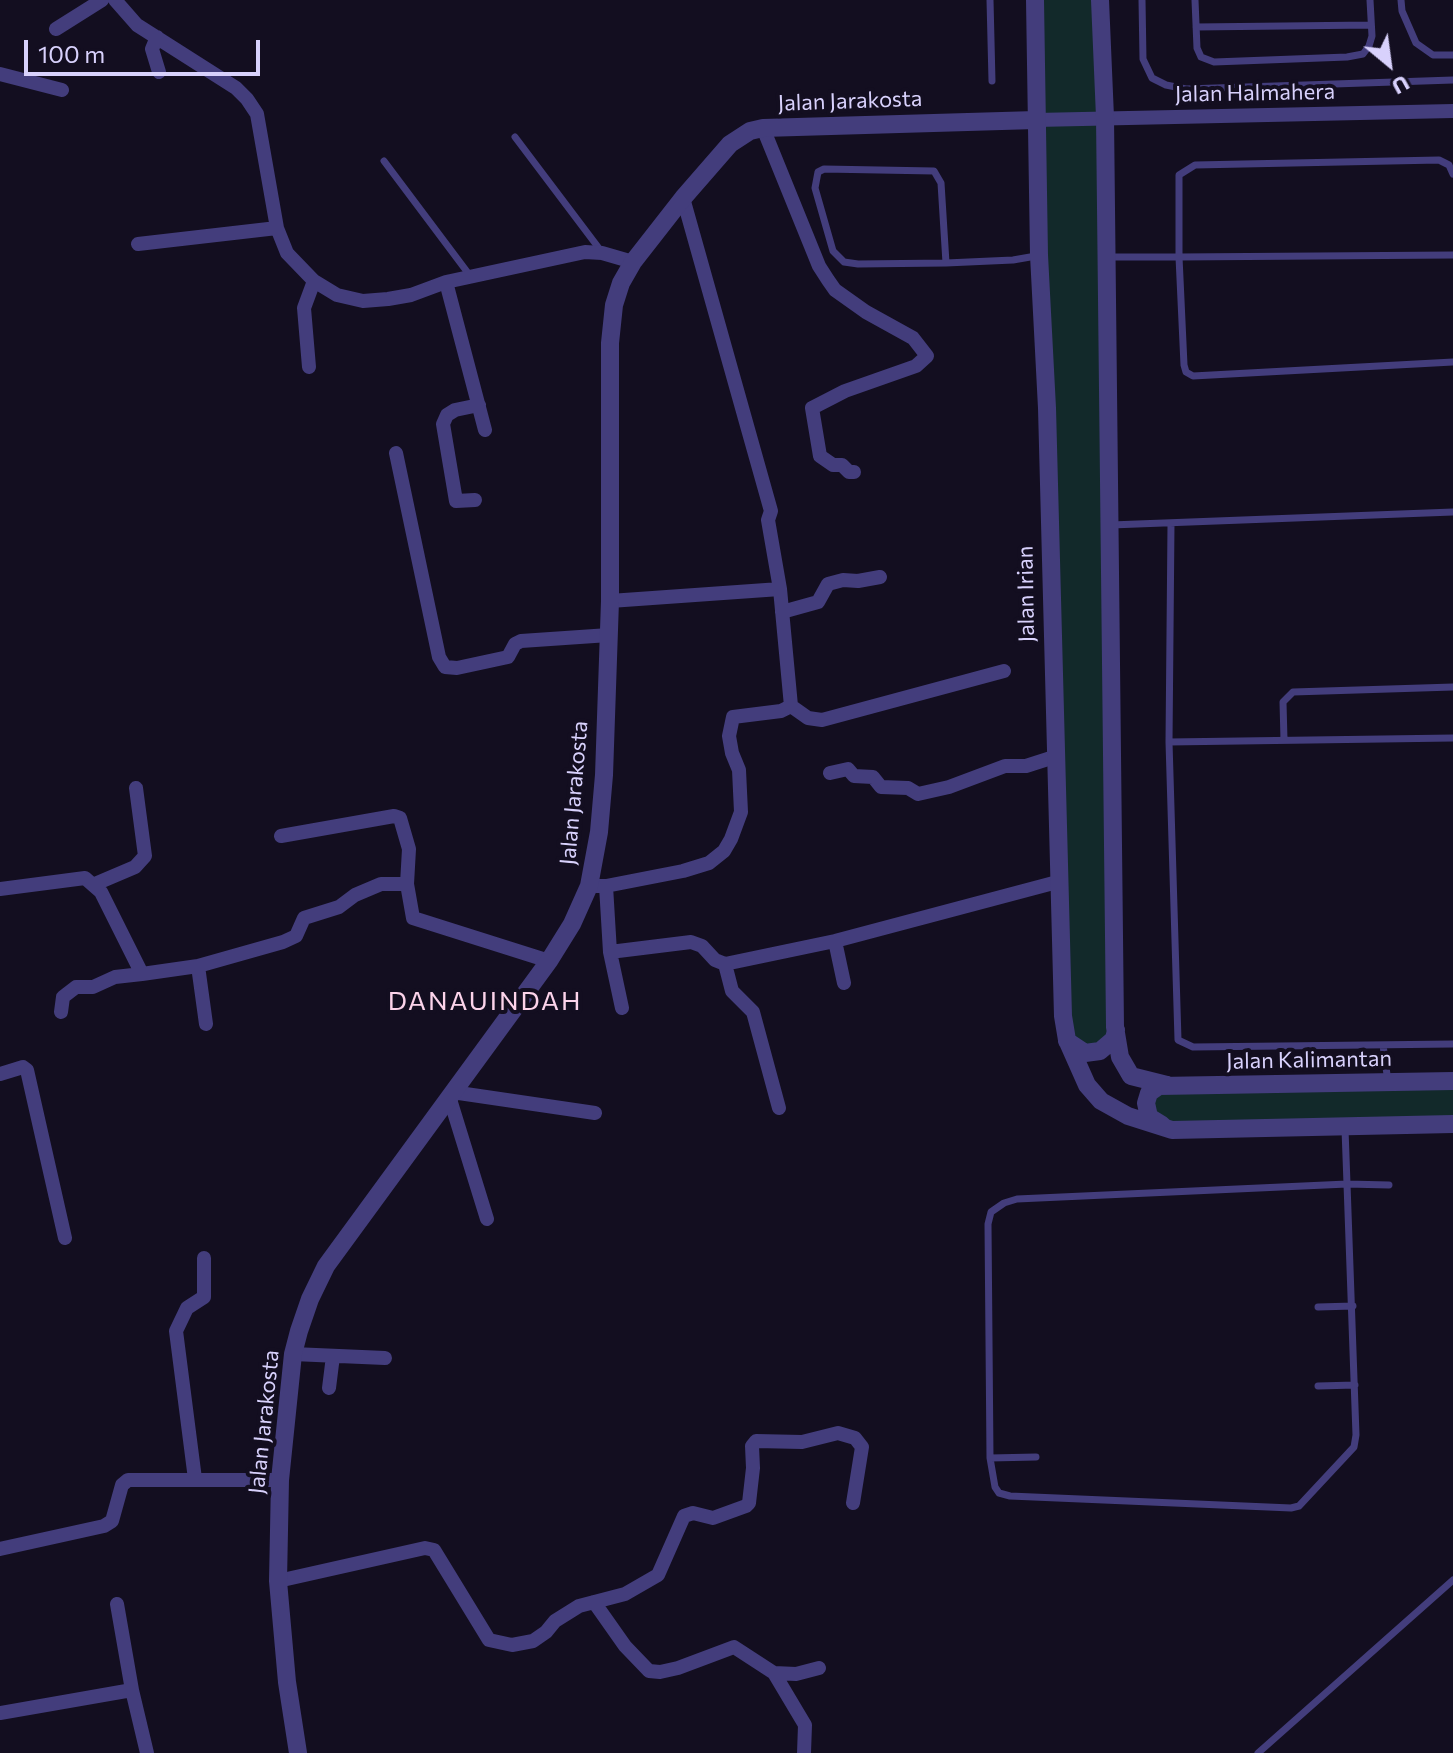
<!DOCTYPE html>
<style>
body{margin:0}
#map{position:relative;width:1453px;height:1753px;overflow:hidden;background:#130e20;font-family:Commissioner,sans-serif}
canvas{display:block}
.north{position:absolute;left:1349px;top:24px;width:80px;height:80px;-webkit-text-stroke:6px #130e20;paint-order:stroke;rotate:151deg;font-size:22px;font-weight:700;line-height:32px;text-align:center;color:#d8d1fc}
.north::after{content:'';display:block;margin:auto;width:28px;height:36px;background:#d8d1fc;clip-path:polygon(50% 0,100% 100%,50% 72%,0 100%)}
.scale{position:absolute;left:24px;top:40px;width:236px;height:36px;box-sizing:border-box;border:4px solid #d8d1fc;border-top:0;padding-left:10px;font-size:24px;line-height:28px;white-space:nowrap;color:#d8d1fc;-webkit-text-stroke:6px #130e20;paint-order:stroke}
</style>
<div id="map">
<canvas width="1453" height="1753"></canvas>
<div class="north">U</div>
<div class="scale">100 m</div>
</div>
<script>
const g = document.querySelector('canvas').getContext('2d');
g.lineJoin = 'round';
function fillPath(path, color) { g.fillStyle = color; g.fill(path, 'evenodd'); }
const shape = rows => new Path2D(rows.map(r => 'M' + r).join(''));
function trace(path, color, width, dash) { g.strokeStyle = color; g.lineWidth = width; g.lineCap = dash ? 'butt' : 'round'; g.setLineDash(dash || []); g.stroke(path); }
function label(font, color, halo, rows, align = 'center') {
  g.font = font + ' Commissioner,sans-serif'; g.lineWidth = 8; g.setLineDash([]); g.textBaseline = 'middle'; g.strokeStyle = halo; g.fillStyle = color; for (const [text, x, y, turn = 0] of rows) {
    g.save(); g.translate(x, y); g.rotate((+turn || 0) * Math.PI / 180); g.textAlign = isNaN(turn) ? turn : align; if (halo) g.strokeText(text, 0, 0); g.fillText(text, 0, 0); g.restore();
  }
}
fillPath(shape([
 [1035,0,1101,0,1116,1030,1106,1048,1067,1040],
 [1453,1081,1453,1124,1156,1122,1149,1093]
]), '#12292a');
trace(shape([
 [990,0,992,81],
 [1142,0,1143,59,1152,78,1166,85,1186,89,1453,80],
 [1195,0,1197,48,1201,57,1214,62,1347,57,1363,54,1369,46,1372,36,1370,0],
 [1401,0,1402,11,1416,43,1433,55,1453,55],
 [1196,27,1371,25],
 [515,137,601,251],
 [384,161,471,277],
 [1453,174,1449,165,1439,160,1195,165,1179,175,1179,257,1453,255],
 [1109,257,1179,257,1184,365,1186,372,1193,376,1453,362],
 [946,263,941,183,934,171,824,169,818,172,815,188,833,251,844,262,858,264,946,263,1013,260,1036,256],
 [1171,524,1169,742,1178,1040,1193,1047,1453,1044],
 [1111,525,1453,512],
 [1284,740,1283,702,1293,692,1453,687],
 [1169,742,1453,738],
 [1383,1045,1388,1082],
 [1345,1129,1347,1184,1017,1199,1004,1203,991,1212,988,1224,990,1458,995,1487,999,1493,1010,1496,1291,1508,1299,1506,1354,1447,1356,1435,1347,1184,1389,1185],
 [1318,1307,1353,1306],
 [1318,1386,1355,1385],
 [990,1458,1036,1457],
 [1258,1753,1453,1580]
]), '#433d7c', 7);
trace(shape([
 [115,0,137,25,236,88,247,99,257,114,277,228,287,253,314,281,337,295,363,301,388,299,411,295,446,282,585,252,602,253,633,262],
 [56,29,102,0],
 [157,37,152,49,159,72],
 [0,74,62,90],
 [1036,120,1453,111],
 [763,128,819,266,828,280,835,290,866,312,913,338,927,356,916,366,845,391,812,408,820,456,833,465,842,465,849,472,854,472],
 [138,244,277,228],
 [446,282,485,430],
 [309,367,304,308,314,281],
 [396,453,439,657,445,667,457,668,508,657,515,644,521,641,609,635],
 [475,500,456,501,443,424,447,415,455,410,479,405],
 [610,601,780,589],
 [782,612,818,602,828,584,843,580,858,581,880,577],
 [791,706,808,718,822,720,1004,671],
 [830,773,848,769,854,776,873,777,881,787,908,788,918,794,949,787,1005,766,1026,766,1054,757],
 [281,836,394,816,400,818,409,849,407,884],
 [95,884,135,867,145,856,136,788],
 [589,886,606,886,683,871,709,863,724,851,731,839,741,812,739,770,732,753,729,736,733,717,781,711,791,706,780,589,768,520,771,511,683,198],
 [606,886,610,952,622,1008],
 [0,889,85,878,101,892,142,974,198,966,283,942,296,936,304,918,339,907,355,895,381,884,407,884,413,918,549,961],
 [835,941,844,983],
 [610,952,691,942,702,946,715,960,725,964,835,941,1061,881],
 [725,964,732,991,753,1012,779,1108],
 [198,966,206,1024],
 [61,1012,63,997,76,987,93,987,115,977,142,974],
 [0,1074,23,1067,27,1070,65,1238],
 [452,1092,595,1113],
 [449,1096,487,1219],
 [293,1354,385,1358],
 [329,1388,333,1356],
 [195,1479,176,1331,187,1308,204,1297,204,1258],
 [0,1549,104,1526,112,1521,122,1485,128,1480,280,1480],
 [278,1581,425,1548,434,1550,489,1640,512,1645,533,1641,546,1632,555,1621,579,1606,625,1594,658,1575,684,1516,693,1513,713,1518,746,1506,749,1503,753,1468,752,1446,756,1441,802,1442,838,1433,855,1438,862,1447,853,1503],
 [594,1602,625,1646,649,1671,660,1672,678,1668,734,1647,774,1673,796,1674,819,1668],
 [117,1604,132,1690],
 [774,1673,805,1725,804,1753],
 [0,1713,132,1690,147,1753]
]), '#433d7c', 14);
trace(shape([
 [1035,0,1039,255,1047,408,1063,1016,1067,1040,1087,1085,1101,1101,1128,1116,1172,1130,1453,1124],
 [1100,0,1105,117,1115,1027,1120,1057,1131,1076,1167,1085],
 [1067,1041,1085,1053,1100,1051,1114,1039,1116,1030],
 [1162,1125,1149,1117,1146,1103,1149,1093,1159,1086,1453,1081],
 [298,1753,287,1682,278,1581,280,1480,293,1354,299,1331,310,1299,326,1266,549,961,572,924,589,886,599,832,604,775,610,601,610,343,614,305,621,283,633,262,683,198,730,144,750,131,763,128,1036,120]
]), '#433d7c', 18);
label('22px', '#d8d1fc', '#130e20', [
 ["Jalan Halmahera",1255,93,-1],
 ["Jalan Jarakosta",850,101,-2],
 ["Jalan Irian",1026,594,-91],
 ["Jalan Jarakosta",574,793,-85],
 ["Jalan Kalimantan",1309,1060,-1],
 ["Jalan Jarakosta",264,1422,-84]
]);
g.letterSpacing = '2px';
label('26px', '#fcd3ea', '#130e20', [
 ["DANAUINDAH",485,1001]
]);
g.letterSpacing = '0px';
</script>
